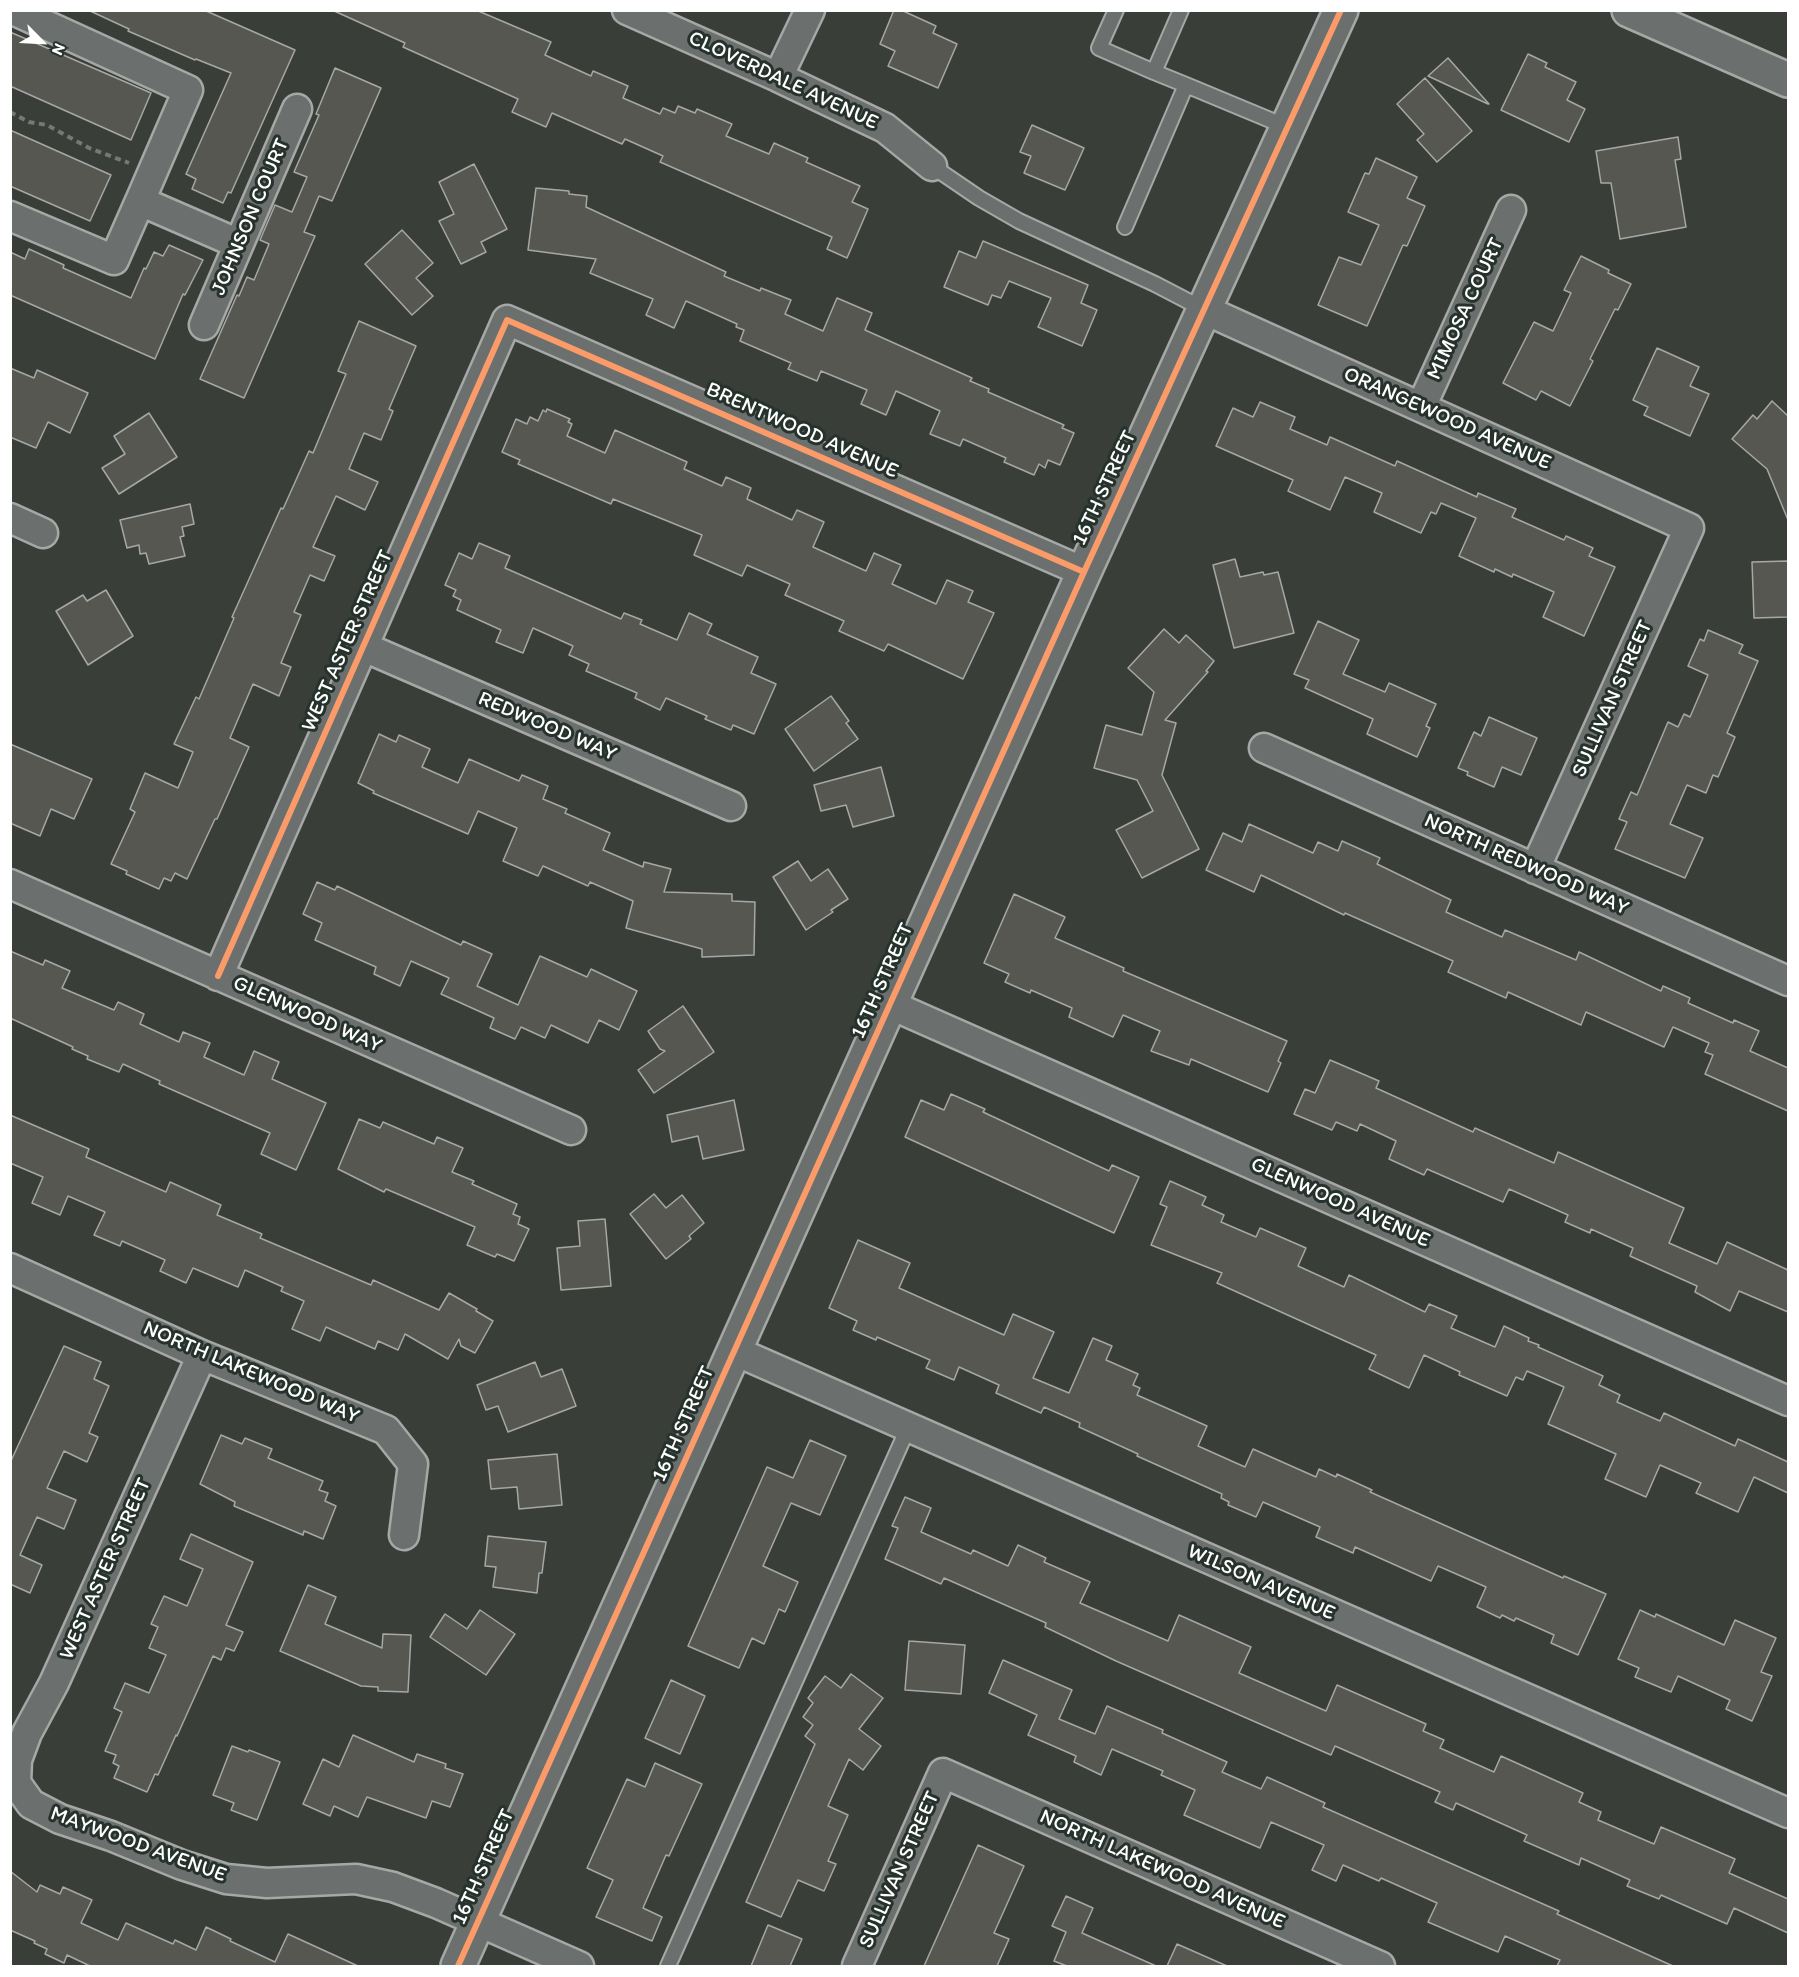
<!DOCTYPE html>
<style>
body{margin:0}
#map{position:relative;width:1799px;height:1977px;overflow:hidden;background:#3a3e39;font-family:Itim,sans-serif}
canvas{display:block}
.frame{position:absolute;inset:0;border:12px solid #fff;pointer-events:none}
.north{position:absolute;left:12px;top:12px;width:60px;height:60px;-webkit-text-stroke:4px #26332d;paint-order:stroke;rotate:114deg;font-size:16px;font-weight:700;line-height:24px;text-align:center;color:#fff}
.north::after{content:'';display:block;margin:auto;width:21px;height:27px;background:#fff;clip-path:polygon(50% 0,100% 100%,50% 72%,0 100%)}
</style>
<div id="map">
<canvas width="1799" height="1977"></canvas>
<div class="frame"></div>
<div class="north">N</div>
</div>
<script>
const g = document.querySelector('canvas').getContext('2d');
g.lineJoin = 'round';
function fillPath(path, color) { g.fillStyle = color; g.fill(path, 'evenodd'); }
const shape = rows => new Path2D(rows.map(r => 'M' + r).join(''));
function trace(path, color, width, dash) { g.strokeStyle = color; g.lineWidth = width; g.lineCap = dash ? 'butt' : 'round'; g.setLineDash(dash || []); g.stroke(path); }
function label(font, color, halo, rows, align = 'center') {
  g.font = font + ' Itim,sans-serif'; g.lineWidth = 6; g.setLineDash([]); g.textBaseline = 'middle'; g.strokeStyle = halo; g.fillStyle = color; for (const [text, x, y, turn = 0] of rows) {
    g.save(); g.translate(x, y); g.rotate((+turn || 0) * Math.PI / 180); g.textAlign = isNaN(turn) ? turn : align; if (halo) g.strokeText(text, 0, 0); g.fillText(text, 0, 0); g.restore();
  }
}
const building = shape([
 [88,10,204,10,295,50,231,193,228,192,223,203,192,189,196,179,186,174,231,73,196,59,195,60,128,31,129,29,88,10],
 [332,10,476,10,551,42,545,55,591,76,593,71,628,86,623,98,660,114,663,108,675,113,678,106,695,113,697,109,732,124,726,136,769,154,774,143,808,158,806,162,860,186,852,202,868,209,847,258,827,249,832,237,660,162,663,156,625,139,622,144,552,113,546,127,512,112,518,99,403,47,405,43,332,10],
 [894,10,901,10,936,26,933,33,957,44,938,88,888,66,895,51,880,44,894,10],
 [10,32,151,93,131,140,10,86,10,32],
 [1528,54,1547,63,1545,67,1576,82,1567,100,1585,109,1569,142,1501,110,1528,54],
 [1448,58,1489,104,1488,104,1428,76,1448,58],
 [335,68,381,88,332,201,319,196,304,232,315,236,244,398,200,379,237,295,239,296,247,277,254,280,269,244,260,240,275,205,292,212,307,177,294,172,319,115,316,114,335,68],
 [1425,78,1472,131,1437,162,1417,140,1424,134,1397,104,1425,78],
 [1032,125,1084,148,1065,190,1024,173,1031,156,1020,152,1032,125],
 [10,130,111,175,90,221,10,186,10,130],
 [1678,137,1681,159,1675,160,1686,227,1620,239,1611,183,1601,183,1596,151,1678,137],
 [1376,158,1417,177,1407,198,1425,206,1407,246,1403,245,1367,326,1318,305,1339,257,1361,265,1379,225,1348,212,1365,173,1369,174,1376,158],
 [474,164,507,229,481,242,486,252,461,264,439,221,454,214,439,182,474,164],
 [536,188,569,191,569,194,587,196,586,207,726,272,724,276,760,291,761,288,791,300,785,314,823,331,837,298,872,313,865,330,972,378,970,381,989,389,988,392,1064,425,1062,428,1074,433,1060,465,1048,460,1045,468,1039,464,1034,475,1004,462,1006,458,963,439,960,446,930,434,940,411,896,391,886,415,861,404,867,390,821,371,817,381,788,369,791,363,740,341,744,330,736,327,737,324,686,301,674,328,646,315,653,299,590,273,596,259,528,250,536,188],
 [402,230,433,263,416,278,433,296,412,315,365,264,402,230],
 [983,241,1088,285,1081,303,1097,310,1082,346,1038,327,1051,298,1009,281,1001,298,992,295,988,305,944,287,959,251,976,258,983,241],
 [169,245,203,260,185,295,183,294,155,359,10,295,10,252,25,259,29,249,64,265,63,268,131,298,144,268,146,269,154,252,163,256,169,245],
 [1581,256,1609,270,1608,273,1631,284,1618,310,1615,309,1590,359,1593,361,1570,406,1541,391,1536,400,1503,383,1534,322,1553,331,1571,293,1564,290,1581,256],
 [359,321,416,346,389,409,393,411,381,440,364,433,349,469,378,482,365,510,336,496,313,547,335,556,324,581,310,575,294,612,301,615,281,663,291,667,279,696,253,684,230,738,249,747,217,819,215,819,187,879,175,873,171,881,164,878,159,889,126,874,127,871,111,864,135,812,130,809,145,773,178,788,193,752,174,744,196,697,199,699,234,618,232,617,281,508,283,509,309,451,313,453,346,374,338,371,359,321],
 [1657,348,1699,367,1690,386,1709,394,1690,436,1644,415,1648,407,1633,400,1657,348],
 [10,368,34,378,37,370,88,393,70,433,48,422,36,448,10,437,10,368],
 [1772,401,1788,416,1788,520,1767,469,1732,439,1753,415,1757,419,1772,401],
 [1260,402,1295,417,1290,429,1327,445,1330,437,1395,466,1397,461,1477,497,1478,493,1516,509,1512,517,1564,540,1566,536,1593,548,1589,556,1615,567,1584,636,1543,617,1554,592,1513,574,1512,577,1495,569,1494,572,1459,556,1476,518,1441,503,1436,514,1431,512,1421,533,1374,512,1382,493,1345,477,1330,510,1288,491,1293,480,1216,446,1233,408,1253,417,1260,402],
 [547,409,570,419,568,422,572,424,567,436,605,453,615,430,687,462,684,469,722,486,726,477,751,488,747,499,792,520,797,510,824,522,813,547,866,571,874,553,901,565,892,584,936,604,947,580,973,591,968,602,994,613,963,679,888,644,884,651,839,631,844,621,785,595,790,584,747,565,742,576,694,555,702,535,613,499,611,504,518,464,520,460,502,452,516,419,527,424,530,417,538,421,543,410,546,412,547,409],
 [149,413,177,457,119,494,102,468,125,454,114,436,149,413],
 [190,504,194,524,182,527,184,536,180,537,185,556,149,564,146,553,140,554,139,545,127,548,120,520,190,504],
 [479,543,510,556,505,568,621,619,624,613,642,620,640,624,677,640,689,613,712,624,707,634,758,657,751,673,776,684,754,734,733,725,731,730,705,719,707,716,666,698,660,710,635,698,637,693,586,671,589,664,569,655,573,646,533,628,523,653,496,642,501,630,457,610,461,600,453,596,456,590,445,585,459,553,472,559,479,543],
 [1235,559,1240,577,1263,572,1264,575,1278,572,1294,633,1234,648,1213,565,1235,559],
 [1788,561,1788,617,1754,618,1752,562,1788,561],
 [106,590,133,636,88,665,56,611,83,595,87,601,106,590],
 [1318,621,1359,640,1343,674,1385,692,1389,683,1436,704,1426,726,1430,728,1417,757,1367,734,1373,719,1305,688,1309,680,1294,674,1318,621],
 [1164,629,1179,643,1186,635,1214,661,1206,671,1208,672,1165,720,1176,723,1162,775,1199,849,1142,878,1116,830,1153,811,1137,780,1094,768,1106,725,1142,735,1154,692,1128,668,1164,629],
 [1708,630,1743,645,1739,653,1758,661,1727,733,1735,737,1718,777,1713,775,1706,793,1687,785,1670,824,1703,838,1685,878,1615,849,1627,822,1619,819,1631,792,1637,795,1668,722,1678,727,1684,714,1690,717,1708,675,1688,666,1700,639,1704,641,1708,630],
 [831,696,849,721,846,723,858,739,814,771,785,729,831,696],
 [1489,717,1537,738,1521,775,1502,767,1494,787,1467,775,1468,772,1458,768,1474,732,1481,736,1489,717],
 [379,734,396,742,399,735,430,749,422,767,458,783,469,759,519,781,522,775,548,786,543,799,567,809,565,813,610,833,603,850,643,867,644,862,671,869,664,892,732,894,732,901,755,902,754,955,702,957,702,949,626,928,633,901,590,882,588,886,543,866,538,876,503,861,517,828,478,811,468,834,373,793,374,791,358,783,379,734],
 [10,744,92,779,74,819,51,809,40,836,10,823,10,744],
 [881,767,894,816,853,827,846,805,821,811,814,785,881,767],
 [1249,824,1313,853,1318,842,1338,851,1342,841,1380,858,1377,864,1451,900,1446,912,1502,937,1505,930,1576,960,1579,952,1661,991,1663,986,1690,998,1688,1003,1733,1023,1734,1020,1759,1031,1750,1051,1788,1068,1788,1111,1705,1074,1713,1055,1705,1052,1709,1043,1673,1027,1664,1047,1586,1012,1581,1025,1508,992,1506,998,1448,972,1453,961,1345,913,1344,915,1261,875,1254,892,1206,870,1223,833,1242,842,1249,824],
 [798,861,811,881,828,869,848,899,831,910,833,912,806,930,773,877,798,861],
 [317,882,335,890,337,886,461,945,463,941,492,954,477,986,518,1005,540,956,587,977,591,969,637,991,619,1030,599,1020,588,1043,551,1025,545,1038,521,1027,515,1039,490,1028,494,1018,441,994,449,978,411,961,400,986,374,974,376,967,315,940,322,923,303,914,317,882],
 [1014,894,1065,917,1055,938,1124,968,1123,971,1287,1041,1278,1061,1281,1063,1268,1092,1191,1059,1189,1065,1151,1051,1160,1031,1123,1015,1113,1037,1069,1017,1072,1008,1031,990,1030,993,1005,982,1009,974,984,963,1014,894],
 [10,951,43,965,45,960,70,971,62,988,114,1010,118,1002,144,1014,140,1024,179,1042,183,1032,210,1043,204,1057,244,1075,254,1051,279,1062,272,1079,326,1103,296,1170,261,1154,270,1133,159,1084,160,1081,123,1064,119,1072,87,1059,88,1056,72,1049,73,1047,10,1018,10,951],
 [683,1006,714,1052,654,1093,638,1070,665,1051,660,1049,648,1031,683,1006],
 [1330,1060,1379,1081,1376,1088,1473,1132,1475,1128,1554,1163,1558,1152,1684,1208,1669,1243,1717,1264,1727,1242,1788,1270,1788,1312,1739,1291,1730,1311,1695,1292,1697,1286,1630,1256,1633,1248,1591,1229,1590,1233,1565,1222,1568,1215,1509,1189,1503,1202,1427,1169,1424,1175,1389,1159,1396,1141,1360,1124,1357,1131,1336,1122,1332,1130,1294,1114,1305,1089,1315,1093,1330,1060],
 [951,1094,985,1109,983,1112,1109,1171,1112,1165,1139,1177,1114,1233,905,1137,921,1100,944,1110,951,1094],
 [734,1100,744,1150,703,1159,698,1136,672,1142,667,1115,734,1100],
 [10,1115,89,1149,86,1157,166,1192,170,1182,221,1205,217,1215,262,1234,260,1238,298,1254,371,1285,373,1280,439,1310,449,1293,477,1309,476,1311,493,1321,475,1353,461,1346,459,1339,448,1359,405,1334,398,1350,378,1341,375,1349,326,1327,320,1341,292,1329,304,1301,281,1291,283,1287,245,1270,238,1287,193,1268,186,1283,160,1271,165,1260,122,1241,120,1246,94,1235,105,1212,68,1196,60,1215,32,1203,43,1177,10,1163,10,1115],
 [359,1119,380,1128,383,1122,434,1144,437,1137,463,1148,452,1172,474,1181,472,1184,517,1204,513,1214,520,1217,518,1224,529,1229,514,1261,497,1254,495,1257,467,1245,475,1227,386,1189,384,1192,338,1169,359,1119],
 [1170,1181,1206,1197,1202,1205,1224,1215,1221,1222,1256,1237,1260,1228,1306,1248,1298,1266,1344,1287,1349,1275,1425,1312,1429,1304,1457,1316,1451,1328,1495,1347,1504,1326,1529,1338,1528,1341,1539,1345,1538,1347,1603,1376,1599,1385,1620,1395,1617,1402,1660,1421,1664,1413,1735,1446,1738,1439,1788,1462,1788,1493,1754,1477,1738,1512,1696,1493,1701,1483,1660,1465,1646,1497,1605,1479,1616,1454,1548,1424,1564,1387,1527,1371,1523,1380,1516,1377,1507,1396,1459,1375,1460,1372,1424,1355,1409,1388,1369,1369,1376,1355,1217,1283,1222,1273,1151,1245,1167,1207,1160,1204,1170,1181],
 [654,1194,666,1208,682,1195,704,1223,689,1236,691,1239,666,1259,630,1214,654,1194],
 [605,1219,611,1286,561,1290,557,1248,580,1246,578,1221,605,1219],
 [858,1240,910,1263,899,1288,1004,1335,1013,1314,1054,1332,1033,1378,1069,1393,1093,1338,1112,1346,1106,1360,1138,1374,1133,1385,1140,1388,1137,1395,1207,1426,1198,1446,1245,1467,1253,1449,1316,1477,1319,1469,1336,1477,1337,1474,1372,1490,1370,1492,1563,1578,1564,1576,1606,1594,1578,1655,1551,1643,1554,1635,1516,1618,1514,1621,1502,1615,1500,1618,1477,1607,1486,1587,1438,1566,1431,1581,1355,1547,1353,1553,1316,1537,1320,1527,1263,1502,1256,1517,1228,1505,1229,1502,1221,1498,1222,1494,1137,1456,1138,1454,1079,1427,1080,1423,1044,1407,1041,1413,996,1393,999,1385,959,1367,954,1380,926,1368,930,1360,877,1337,876,1340,853,1330,857,1321,829,1308,858,1240],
 [64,1346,101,1362,94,1379,109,1386,89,1433,98,1437,87,1462,64,1451,47,1488,76,1500,64,1529,37,1517,20,1555,42,1565,30,1593,10,1584,10,1463,64,1346],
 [535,1362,541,1377,562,1369,576,1406,508,1432,498,1406,486,1410,477,1385,535,1362],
 [221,1435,242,1444,245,1438,272,1449,268,1458,323,1481,319,1490,328,1493,325,1501,336,1506,323,1539,304,1531,303,1535,234,1506,235,1502,200,1484,221,1435],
 [810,1440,846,1456,820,1515,791,1503,763,1566,798,1582,785,1612,779,1609,764,1644,752,1638,739,1668,688,1646,767,1467,793,1478,810,1440],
 [557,1454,562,1505,519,1509,517,1487,491,1489,488,1460,557,1454],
 [905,1497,931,1508,921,1532,971,1554,973,1550,1008,1566,1018,1545,1046,1558,1044,1562,1090,1582,1080,1603,1168,1641,1179,1615,1251,1647,1239,1673,1326,1711,1337,1685,1426,1724,1423,1731,1444,1740,1440,1748,1494,1772,1501,1756,1583,1793,1579,1802,1601,1812,1598,1820,1654,1844,1661,1827,1735,1859,1729,1873,1788,1899,1788,1933,1734,1908,1727,1924,1661,1895,1659,1899,1627,1886,1630,1880,1581,1858,1579,1865,1524,1841,1527,1835,1456,1803,1453,1810,1435,1802,1440,1792,1335,1746,1331,1755,1116,1661,1045,1627,1046,1623,944,1578,941,1584,885,1559,898,1528,892,1526,905,1497],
 [191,1534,253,1562,226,1625,243,1632,234,1651,226,1648,221,1660,213,1656,177,1736,176,1735,158,1775,155,1774,147,1792,114,1778,119,1766,113,1763,116,1755,105,1751,122,1712,114,1708,125,1683,149,1693,166,1655,149,1648,158,1627,151,1624,164,1596,187,1606,203,1569,180,1559,191,1534],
 [488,1536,546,1542,542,1573,539,1573,537,1593,493,1587,496,1567,485,1566,488,1536],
 [308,1585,336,1597,325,1624,382,1648,383,1634,411,1635,408,1692,378,1691,378,1687,361,1686,280,1651,308,1585],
 [480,1610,515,1634,486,1675,430,1637,445,1614,467,1629,480,1610],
 [1640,1610,1655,1617,1656,1614,1724,1645,1735,1620,1776,1638,1761,1672,1772,1676,1752,1721,1726,1709,1730,1700,1678,1676,1671,1692,1635,1677,1639,1668,1618,1659,1640,1610],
 [909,1641,965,1645,961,1694,905,1690,909,1641],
 [1003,1660,1072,1690,1059,1719,1095,1734,1107,1706,1163,1730,1162,1733,1227,1762,1222,1772,1261,1789,1267,1777,1325,1803,1323,1807,1559,1911,1557,1914,1673,1966,1557,1966,1560,1960,1505,1936,1498,1952,1428,1922,1437,1903,1381,1878,1379,1881,1343,1865,1336,1881,1312,1870,1324,1845,1271,1822,1260,1848,1184,1815,1195,1790,1161,1775,1163,1771,1112,1749,1101,1775,1074,1762,1076,1756,1028,1735,1037,1715,989,1693,1003,1660],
 [851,1674,883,1698,859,1729,881,1746,863,1770,849,1759,828,1806,848,1815,828,1861,836,1864,824,1891,798,1880,781,1917,746,1902,815,1744,805,1736,813,1725,803,1717,813,1703,808,1698,825,1676,841,1688,851,1674],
 [671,1680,705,1696,680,1754,645,1738,671,1680],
 [353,1735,414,1762,417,1754,446,1764,445,1768,463,1774,450,1807,432,1801,426,1818,367,1797,358,1817,334,1806,330,1816,303,1804,323,1759,339,1767,353,1735],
 [232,1746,248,1752,249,1750,280,1762,257,1820,231,1810,234,1803,213,1795,232,1746],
 [655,1763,702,1784,669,1856,666,1855,643,1908,662,1917,652,1941,596,1917,613,1880,587,1868,627,1779,645,1787,655,1763],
 [978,1845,1024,1866,994,1933,1009,1939,997,1966,924,1966,978,1845],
 [10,1871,37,1892,40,1885,60,1894,63,1887,92,1900,81,1923,118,1940,126,1923,173,1944,175,1940,196,1950,206,1927,231,1939,230,1941,275,1962,288,1934,358,1966,90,1966,67,1955,64,1963,45,1954,47,1949,34,1943,35,1941,10,1930,10,1871],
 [1066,1896,1093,1908,1082,1933,1156,1966,1067,1966,1054,1961,1066,1932,1052,1926,1066,1896],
 [768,1925,802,1939,790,1966,751,1966,768,1925],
 [1177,1944,1227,1966,1167,1966,1177,1944]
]);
fillPath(building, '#575752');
trace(building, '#a6a8a6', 1.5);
const service = shape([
 [1116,10,1099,48,1154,72,1181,10],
 [1186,85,1287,127],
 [932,166,979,198,1019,221,1155,284,1205,310],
 [1125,227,1186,85,1154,72],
 [668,1966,908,1428]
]);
const minor = shape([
 [13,10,188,90,140,201,239,244],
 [627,10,778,77,885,128,932,166],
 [778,77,810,10],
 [10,216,114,260,140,201],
 [1205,310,1689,528,1535,869],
 [204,325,297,109],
 [1421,407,1511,210],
 [10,518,43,533],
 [364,647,731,806],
 [1264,748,1788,981],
 [10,884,571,1130],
 [218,976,507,320,1084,572],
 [891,1005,1788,1401],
 [10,1268,202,1355,386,1430,413,1464,404,1535],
 [735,1351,1788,1813],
 [202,1355,54,1683,27,1733,17,1760,16,1783,31,1804,60,1819,111,1836,182,1865,226,1879,267,1883,356,1879,393,1887,436,1903,579,1966],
 [857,1966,943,1773,1380,1966]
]);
const secondary = shape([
 [1629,10,1788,80]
]);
const primary = shape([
 [458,1966,1084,572,1341,10]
]);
trace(service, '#a6a8a6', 18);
trace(minor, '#a6a8a6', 33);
trace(secondary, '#a6a8a6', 38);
trace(primary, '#a6a8a6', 38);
trace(shape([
 [10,112,29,122,47,125,89,148,129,163]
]), '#767876', 4, [6, 4.5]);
trace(service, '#6b6f6d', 14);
trace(minor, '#6b6f6d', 28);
trace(secondary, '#6b6f6d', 33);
trace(primary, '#6b6f6d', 33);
trace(shape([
 [218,976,507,320,1084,572],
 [458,1966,1084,572,1341,10]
]), '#fa9b69', 6);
label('21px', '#fff', '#26332d', [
 ["CLOVERDALE AVENUE",783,81,25],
 ["JOHNSON COURT",251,217,-67],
 ["MIMOSA COURT",1466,309,-65],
 ["ORANGEWOOD AVENUE",1447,419,24],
 ["BRENTWOOD AVENUE",802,431,24],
 ["16TH STREET",1105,488,-65],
 ["WEST ASTER STREET",348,641,-66],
 ["SULLIVAN STREET",1613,699,-66],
 ["REDWOOD WAY",547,727,23],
 ["NORTH REDWOOD WAY",1526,865,24],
 ["16TH STREET",883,981,-66],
 ["GLENWOOD WAY",307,1015,24],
 ["GLENWOOD AVENUE",1340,1203,24],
 ["NORTH LAKEWOOD WAY",251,1373,23],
 ["16TH STREET",684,1424,-66],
 ["WEST ASTER STREET",106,1569,-66],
 ["WILSON AVENUE",1261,1583,24],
 ["MAYWOOD AVENUE",138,1845,20],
 ["16TH STREET",484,1867,-66],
 ["SULLIVAN STREET",900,1870,-66],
 ["NORTH LAKEWOOD AVENUE",1162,1870,24]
]);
</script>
